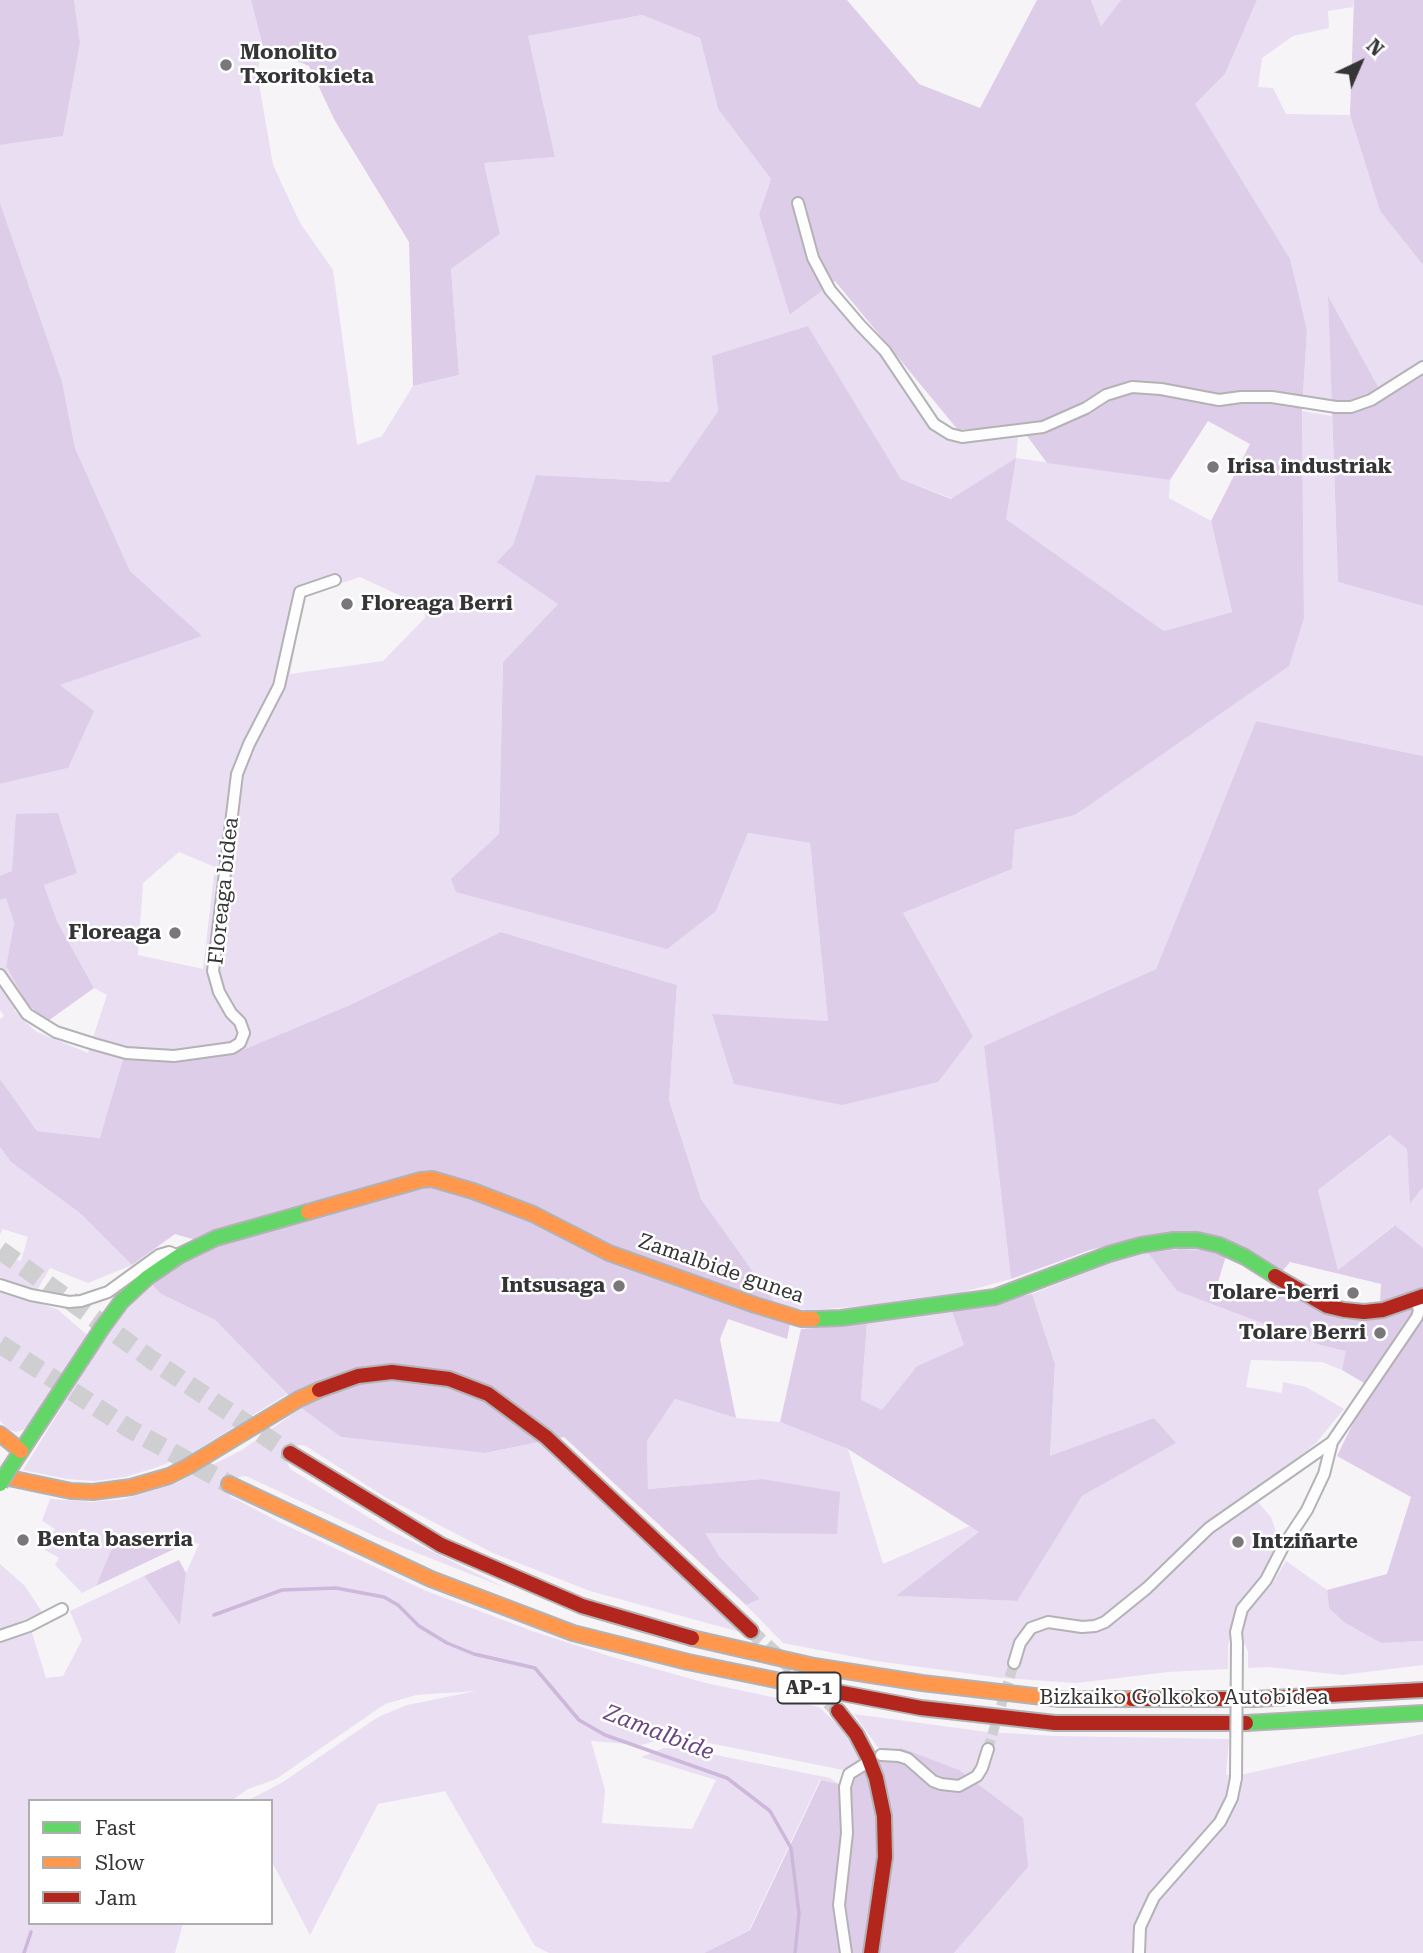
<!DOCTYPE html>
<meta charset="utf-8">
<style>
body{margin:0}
#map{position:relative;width:1423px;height:1953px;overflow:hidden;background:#f6f4f7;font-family:"Roboto Serif",serif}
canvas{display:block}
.legend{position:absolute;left:28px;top:1799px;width:245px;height:126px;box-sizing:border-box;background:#fff;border:2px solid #aeaeaf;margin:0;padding:9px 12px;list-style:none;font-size:21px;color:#353436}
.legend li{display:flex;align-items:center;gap:14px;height:35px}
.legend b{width:35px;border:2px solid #aeaeaf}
.north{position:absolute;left:1325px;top:28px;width:70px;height:70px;-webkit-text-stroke:5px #fff;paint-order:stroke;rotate:44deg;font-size:19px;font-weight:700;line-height:28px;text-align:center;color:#353436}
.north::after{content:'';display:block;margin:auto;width:24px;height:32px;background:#353436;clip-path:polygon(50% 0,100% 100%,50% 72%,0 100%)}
</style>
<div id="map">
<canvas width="1423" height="1953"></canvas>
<ul class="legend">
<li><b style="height:9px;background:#63d668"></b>Fast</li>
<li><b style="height:9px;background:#ff974d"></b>Slow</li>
<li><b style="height:9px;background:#b3261e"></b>Jam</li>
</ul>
<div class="north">N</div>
</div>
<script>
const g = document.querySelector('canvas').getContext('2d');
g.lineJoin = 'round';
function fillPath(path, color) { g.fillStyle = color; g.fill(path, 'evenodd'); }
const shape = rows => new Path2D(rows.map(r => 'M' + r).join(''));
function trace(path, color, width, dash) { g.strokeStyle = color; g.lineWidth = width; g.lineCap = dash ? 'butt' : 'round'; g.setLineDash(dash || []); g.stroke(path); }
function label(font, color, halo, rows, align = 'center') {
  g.font = font + ' "Roboto Serif",serif'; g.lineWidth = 5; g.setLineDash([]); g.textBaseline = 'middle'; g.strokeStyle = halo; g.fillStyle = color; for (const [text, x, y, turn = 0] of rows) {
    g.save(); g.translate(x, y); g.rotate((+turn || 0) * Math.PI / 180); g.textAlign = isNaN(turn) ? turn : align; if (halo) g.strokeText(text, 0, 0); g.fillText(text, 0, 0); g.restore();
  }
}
fillPath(shape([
 [74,0,251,0,263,47,257,72,273,165,300,223,333,270,357,445,382,436,413,386,459,375,451,269,500,234,484,163,555,157,527,36,642,15,700,38,718,109,771,179,759,214,791,315,825,288,882,356,926,422,938,434,957,441,1018,436,1016,458,1170,480,1169,498,1211,521,1232,612,1164,631,1006,519,901,479,808,326,718,411,669,482,536,475,513,545,558,604,503,662,499,834,716,911,748,833,810,843,828,1021,973,1036,903,913,1012,869,1015,830,1075,815,1304,618,1302,411,1332,416,1338,582,1423,606,1423,756,1256,721,1156,969,984,1046,1011,1279,952,1295,880,1305,808,1310,774,1305,701,1199,669,1100,677,985,501,932,350,1005,245,1049,179,1061,123,1059,101,1138,37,1131,0,1079,0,1019,4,1016,0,1010,0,900,6,898,14,923,6,966,27,1004,14,1010,35,1031,88,1053,107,995,94,988,57,921,44,885,12,872,0,876,0,784,68,768,59,685,201,636,130,571,75,448,62,381,0,203,0,145,63,136,80,43],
 [360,577,425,607,425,618,383,661,290,674,304,595],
 [179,852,215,867,203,969,138,955,143,883],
 [1091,0,1121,0,1101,26],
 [1257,0,1354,0,1353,7,1328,11,1329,28,1293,36,1262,58,1258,87,1273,88,1286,114,1350,115,1380,211,1423,265,1423,361,1378,388,1328,298,1332,405,1303,397,1307,331,1194,104,1225,74],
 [1391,1135,1407,1149,1411,1203,1423,1187,1423,1248,1394,1225,1338,1270,1318,1190],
 [0,1147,11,1162,81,1214,132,1265,88,1283,50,1268,37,1290,0,1280,0,1253,3,1256,21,1261,28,1237,3,1229,0,1234],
 [1148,1253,1177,1291,1320,1345,1347,1351,1342,1370,1322,1362,1251,1360,1246,1387,1282,1393,1283,1382,1306,1387,1344,1409,1316,1443,1263,1486,1227,1508,1108,1614,1137,1605,1186,1553,1221,1523,1256,1500,1271,1517,1280,1544,1259,1585,1246,1596,1233,1620,1228,1647,1228,1669,1168,1672,1077,1683,1002,1678,876,1661,783,1643,746,1605,760,1599,719,1556,704,1533,837,1534,762,1479,648,1489,647,1441,675,1399,736,1418,780,1422,848,1449,883,1564,970,1526,980,1533,897,1596,1016,1601,1082,1496,1175,1443,1154,1418,1050,1457,1055,1364,1032,1294,1112,1262],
 [152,1285,161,1294,215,1320,287,1394,192,1453,158,1467,125,1477,95,1481,67,1479,23,1470,109,1330,131,1303],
 [0,1291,57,1309,87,1335,31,1423,23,1430,16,1432,10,1430,0,1421],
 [952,1312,964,1345,917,1366,882,1411,861,1401,867,1323],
 [301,1408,342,1437,485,1453,540,1442,740,1632,590,1591,493,1553,385,1497,306,1446,299,1445,294,1448,287,1462,290,1469,389,1530,506,1588,379,1538,246,1476,239,1477,233,1481,229,1488,230,1496,279,1522,424,1590,532,1631,609,1656,706,1683,819,1707,839,1726,861,1759,843,1770,674,1736,641,1745,591,1741,605,1790,602,1823,692,1829,716,1780,641,1757,664,1748,686,1749,830,1778,839,1784,820,1780,749,1930,704,1953,549,1953,535,1946,445,1791,378,1804,310,1935,271,1860,271,1801,247,1801,283,1782,378,1717,407,1705,476,1691,416,1695,385,1704,276,1779,248,1789,231,1801,30,1801,30,1923,183,1923,175,1953,0,1953,0,1641,31,1630,46,1678,63,1676,82,1640,70,1611,144,1576,180,1624,186,1573,199,1544,142,1535,114,1543,96,1586,82,1593,55,1565,59,1558,45,1550,55,1529,42,1521,50,1499,92,1502,124,1499,174,1484,242,1450],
 [1286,1561,1327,1590,1329,1608,1381,1643,1423,1641,1423,1665,1342,1675,1269,1667,1248,1668,1248,1651,1241,1636,1242,1622,1247,1610,1272,1584],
 [0,1564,25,1586,42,1612,0,1631],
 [854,1714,987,1732,1055,1736,1229,1739,1226,1775,1245,1774,1423,1734,1423,1953,954,1953,1027,1868,885,1757]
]), '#e9def2');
fillPath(shape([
 [0,0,74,0,80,43,63,136,0,145],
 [251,0,847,0,919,84,980,108,1037,0,1091,0,1101,26,1121,0,1257,0,1225,74,1195,104,1290,259,1307,331,1302,411,1304,618,1289,666,1075,815,1015,830,1012,869,903,913,973,1036,938,1082,842,1105,734,1084,712,1014,828,1021,810,843,748,833,716,911,667,949,456,892,451,879,499,834,503,662,558,604,497,562,513,545,536,475,669,482,718,411,712,356,808,326,901,479,951,499,1016,458,1006,519,1164,631,1232,612,1211,521,1250,444,1208,421,1170,480,1047,463,1019,425,958,430,835,281,790,315,759,214,771,179,718,109,700,38,642,15,528,36,555,157,484,163,500,234,451,269,459,375,413,386,409,242,335,121,309,66,263,47],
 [1354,0,1423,0,1423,265,1380,211,1350,115],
 [0,203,62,381,75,448,130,571,202,636,60,685,94,711,68,768,0,784],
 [1328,296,1383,396,1423,372,1423,606,1338,582],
 [1256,721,1423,756,1423,1187,1410,1204,1407,1149,1390,1135,1318,1190,1338,1270,1395,1225,1423,1248,1423,1287,1411,1293,1380,1302,1381,1284,1290,1262,1281,1273,1189,1233,1143,1237,1090,1250,1011,1279,984,1046,1156,969],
 [58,813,77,873,44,885,57,921,94,988,48,1021,27,1004,6,966,14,923,6,898,0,900,0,876,12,871,16,814],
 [501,932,677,985,669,1100,701,1199,790,1324,787,1339,728,1319,720,1339,736,1418,675,1399,647,1441,648,1489,762,1479,840,1492,837,1534,705,1533,719,1556,760,1599,746,1605,564,1437,485,1453,341,1437,301,1408,215,1320,161,1294,152,1285,161,1275,204,1249,192,1239,175,1234,132,1265,81,1214,11,1162,0,1147,0,1079,37,1131,100,1138,123,1059,179,1061,245,1049,350,1005],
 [1180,1249,1209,1250,1226,1256,1218,1282,1245,1297,1272,1285,1320,1311,1346,1320,1412,1309,1412,1316,1364,1383,1342,1370,1346,1351,1320,1345,1177,1291,1148,1253],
 [1032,1294,1055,1364,1050,1456,1154,1418,1176,1443,1082,1496,1017,1601,896,1596,979,1532,848,1449,780,1422,801,1329,867,1323,861,1400,882,1410,917,1366,964,1345,952,1312],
 [1423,1318,1423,1641,1381,1643,1344,1622,1329,1608,1327,1590,1387,1574,1411,1497,1337,1456,1356,1417],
 [142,1535,189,1542,96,1586,114,1543],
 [179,1560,186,1573,180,1625,144,1576],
 [901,1748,959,1770,1023,1818,1028,1867,954,1953,704,1953,750,1930,821,1780,839,1784]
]), '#decde9');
trace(shape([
 [214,1615,282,1590,336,1588,384,1597,398,1605,419,1626,447,1643,474,1654,535,1668,579,1720,605,1735,727,1778,770,1811,791,1848,799,1914,795,1953],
 [24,1953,31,1932]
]), '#cdb8db', 3.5);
trace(shape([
 [988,1749,1014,1663]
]), '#cfced0', 10, [10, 5]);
trace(shape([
 [751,1631,838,1711]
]), '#cfced0', 14, [14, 7]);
trace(shape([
 [0,1250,152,1360,290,1453],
 [0,1344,130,1429,229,1484]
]), '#cfced0', 19, [19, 10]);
const street = shape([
 [798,203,813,258,830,290,860,325,885,351,934,424,950,434,962,437,1043,427,1086,408,1106,395,1132,387,1161,389,1219,400,1241,397,1272,397,1336,407,1351,407,1371,400,1423,367],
 [0,975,27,1014,56,1032,94,1044,126,1053,174,1056,232,1048,240,1043,244,1033,240,1022,231,1013,219,992,213,971,237,774,249,744,279,686,300,592,335,580],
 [0,1285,31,1295,69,1302,81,1301,108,1292,159,1255,169,1252,179,1256],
 [0,1636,29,1626,62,1609],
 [1237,1643,1236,1632,1242,1609,1266,1580,1284,1545,1307,1510,1324,1474,1332,1442],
 [1014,1663,1020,1643,1031,1628,1048,1622,1082,1627,1095,1626,1105,1622,1147,1588,1209,1528,1332,1442,1417,1317,1419,1310,1416,1300],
 [881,1755,899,1756,908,1759,933,1781,941,1784,959,1786,977,1776,982,1768,988,1749],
 [846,1953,839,1905,847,1833,845,1787,849,1774,865,1764],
 [1139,1953,1140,1927,1154,1897,1220,1822,1232,1798,1236,1778]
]);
const fast = shape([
 [813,1319,841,1318,995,1297,1109,1254,1141,1245,1174,1240,1197,1240,1219,1245,1245,1257,1275,1276],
 [10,1468,102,1328,121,1302,148,1277,179,1256,216,1238,308,1212],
 [1246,1723,1423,1713]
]);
const slow = shape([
 [308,1212,421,1180,432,1179,473,1191,533,1214,609,1253,755,1305,801,1319,813,1319],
 [0,1434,21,1451],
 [0,1476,71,1491,93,1492,131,1487,169,1476,187,1467,299,1399,319,1390],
 [229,1484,431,1579,573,1633,688,1662,800,1685],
 [692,1638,814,1666,922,1683,1060,1699,1132,1699]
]);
const jam = shape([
 [1275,1276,1327,1306,1344,1310,1364,1312,1383,1310,1423,1296],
 [319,1390,358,1376,392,1372,449,1379,488,1394,546,1437,751,1631],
 [290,1453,441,1545,582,1606,692,1638],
 [800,1685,921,1708,1055,1723,1246,1723],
 [1132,1699,1255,1699,1423,1690],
 [838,1711,856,1734,868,1757,876,1778,884,1816,885,1857,871,1953]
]);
trace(street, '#b3b2b4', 14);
trace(fast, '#b3b2b4', 18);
trace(slow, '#b3b2b4', 18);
trace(jam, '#b3b2b4', 18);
trace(street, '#fefdfe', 10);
trace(fast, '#63d668', 14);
trace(slow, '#ff974d', 14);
trace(jam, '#b3261e', 14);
const streetBridge = shape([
 [1236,1778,1237,1643]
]);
const fastBridge = shape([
 [0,1484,10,1468]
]);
trace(streetBridge, '#b3b2b4', 14, []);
trace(fastBridge, '#b3b2b4', 18, []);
trace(streetBridge, '#fefdfe', 10);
trace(fastBridge, '#63d668', 14);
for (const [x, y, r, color] of [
 [226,65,7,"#79777a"],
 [1213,467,7,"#79777a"],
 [347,604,7,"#79777a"],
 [175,933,7,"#79777a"],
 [619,1286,7,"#79777a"],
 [1353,1293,7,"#79777a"],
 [1380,1333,7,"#79777a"],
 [23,1540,7,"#79777a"],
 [1238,1542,7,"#79777a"]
]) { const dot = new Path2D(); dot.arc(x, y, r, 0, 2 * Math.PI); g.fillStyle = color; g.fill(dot); trace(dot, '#fff', 2.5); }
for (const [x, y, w] of [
 [809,1688,63]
]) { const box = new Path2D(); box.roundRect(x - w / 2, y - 15.5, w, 31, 5); g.fillStyle = '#fff'; g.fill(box); trace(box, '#353436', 2); }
label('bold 19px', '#353436', null, [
 ["AP-1",809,1688]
]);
label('bold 21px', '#353436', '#fff', [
 ["Monolito",240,53],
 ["Txoritokieta",240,77],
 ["Irisa industriak",1227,467],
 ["Floreaga Berri",361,604],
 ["Floreaga",161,933,"right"],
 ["Intsusaga",605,1286,"right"],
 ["Tolare-berri",1339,1293,"right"],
 ["Tolare Berri",1366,1333,"right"],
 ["Benta baserria",37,1540],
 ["Intziñarte",1252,1542]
], 'left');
label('21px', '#353436', '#fff', [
 ["Floreaga bidea",224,891,-84],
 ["Zamalbide gunea",721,1269,19],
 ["Bizkaiko Golkoko Autobidea",1184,1698]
]);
label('italic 23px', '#6b4582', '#fff', [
 ["Zamalbide",659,1733,21]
]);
</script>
